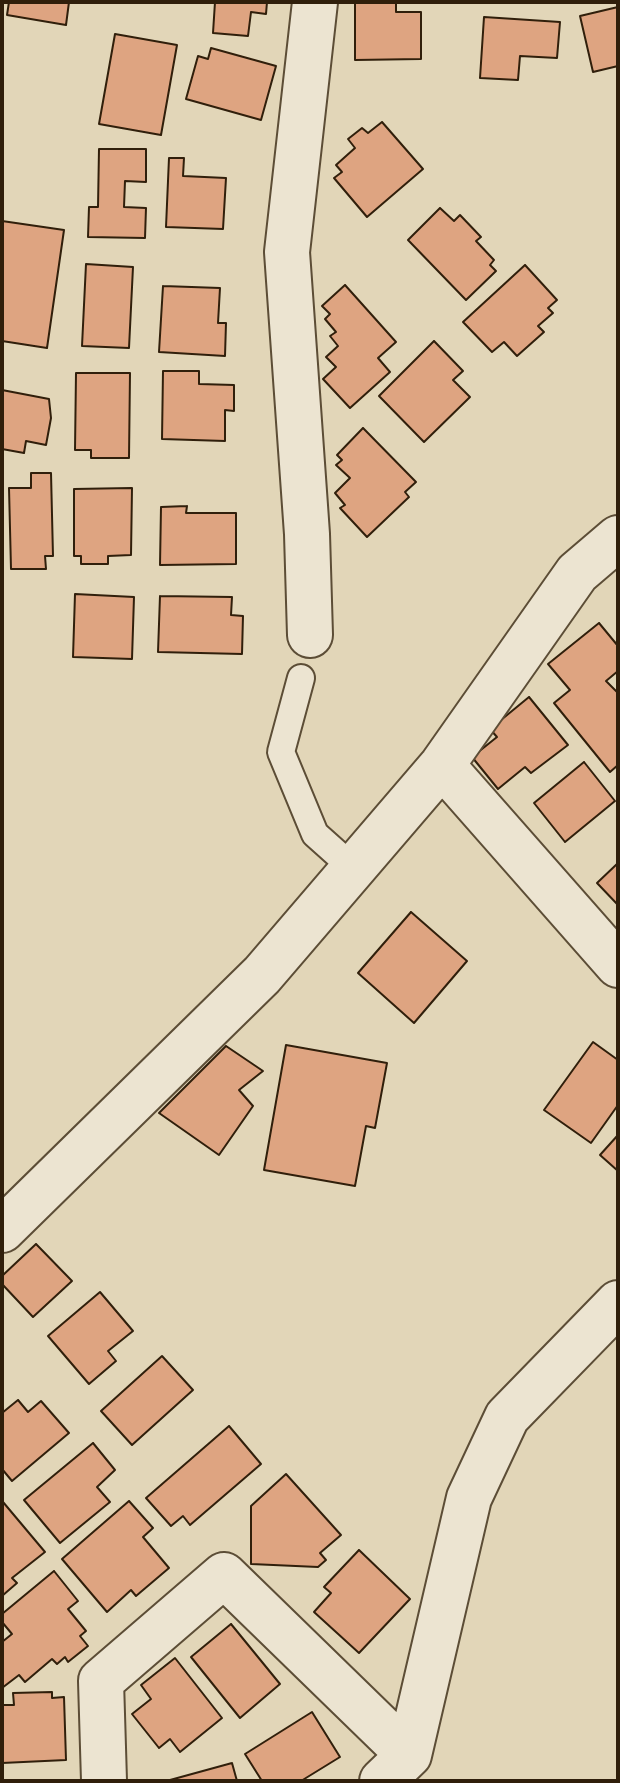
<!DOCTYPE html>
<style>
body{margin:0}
#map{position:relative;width:620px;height:1783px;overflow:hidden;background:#e2d6b8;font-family:"Gentium Book Plus",serif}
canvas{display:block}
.frame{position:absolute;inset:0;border:4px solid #301f0b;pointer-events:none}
</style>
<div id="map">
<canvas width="620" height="1783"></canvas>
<div class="frame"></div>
</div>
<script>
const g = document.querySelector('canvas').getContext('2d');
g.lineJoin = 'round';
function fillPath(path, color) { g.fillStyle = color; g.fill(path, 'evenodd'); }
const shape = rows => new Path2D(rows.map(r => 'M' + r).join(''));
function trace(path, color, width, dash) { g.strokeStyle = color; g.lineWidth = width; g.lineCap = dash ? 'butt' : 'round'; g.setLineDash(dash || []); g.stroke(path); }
const building = shape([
 [9,2,69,2,66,25,7,15,9,2],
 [215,2,267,2,266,14,251,12,248,36,213,33,215,2],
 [355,2,396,2,396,12,421,12,421,59,355,60,355,2],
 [618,7,618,66,593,72,580,16,618,7],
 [484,17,560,22,557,58,520,56,518,80,480,78,484,17],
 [115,34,177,45,161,135,99,124,115,34],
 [211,48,276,66,261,120,186,99,198,56,208,59,211,48],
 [382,122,423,169,367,217,334,178,342,172,336,165,355,148,348,139,362,128,368,133,382,122],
 [99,149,146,149,146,182,125,181,124,207,146,208,145,238,88,237,89,207,98,207,99,149],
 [169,158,184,158,183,176,226,178,223,229,166,227,169,158],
 [440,208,454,221,460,215,481,237,476,241,494,260,490,265,496,271,466,300,408,240,440,208],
 [2,221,64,230,47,348,2,341,2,221],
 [86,264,133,267,129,348,82,346,86,264],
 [525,265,557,300,548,308,553,313,538,326,544,332,517,356,504,342,492,352,463,322,525,265],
 [345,285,396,342,378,358,390,372,350,408,323,379,336,367,326,357,338,346,330,336,336,332,325,319,330,314,322,306,345,285],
 [163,286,220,288,218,323,226,323,225,356,159,352,163,286],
 [434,341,463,371,453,380,470,397,424,442,379,396,434,341],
 [163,371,199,371,199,384,234,385,234,411,225,410,225,441,162,439,163,371],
 [76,373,130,373,129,458,91,458,91,450,75,450,76,373],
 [2,390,49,399,51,418,46,445,26,441,24,453,2,449,2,390],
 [363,428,416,482,405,492,409,497,367,537,340,508,345,505,335,493,350,478,336,465,342,460,337,455,363,428],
 [31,473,51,473,53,556,45,556,46,569,11,569,9,488,31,488,31,473],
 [132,488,131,555,108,556,108,564,81,564,81,556,74,556,74,489,132,488],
 [187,506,186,513,236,513,236,564,160,565,161,507,187,506],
 [75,594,134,597,132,659,73,657,75,594],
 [160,596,232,597,231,615,243,616,242,654,158,652,160,596],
 [599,623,618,646,618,671,606,681,618,693,618,765,610,772,554,703,570,690,548,664,599,623],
 [529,697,568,745,531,773,525,767,498,789,472,757,497,737,490,729,529,697],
 [584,762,615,801,565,842,534,803,584,762],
 [618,863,618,905,597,883,618,863],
 [411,912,467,961,414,1023,358,973,411,912],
 [593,1042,618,1060,618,1105,591,1143,544,1110,593,1042],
 [286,1045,387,1063,375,1128,366,1126,355,1186,264,1170,286,1045],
 [226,1046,263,1071,239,1090,253,1106,219,1155,159,1113,226,1046],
 [618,1135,618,1171,600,1155,618,1135],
 [36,1244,72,1281,33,1317,2,1284,2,1276,36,1244],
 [100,1292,133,1331,108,1351,116,1361,89,1384,48,1336,100,1292],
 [162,1356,193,1390,132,1445,101,1411,162,1356],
 [18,1400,28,1412,41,1401,69,1433,12,1481,2,1469,2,1413,18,1400],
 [229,1426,261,1464,190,1525,183,1516,171,1526,146,1498,229,1426],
 [93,1443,115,1470,97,1487,110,1502,60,1543,24,1500,93,1443],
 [286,1474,341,1535,320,1553,326,1560,318,1567,251,1564,251,1506,286,1474],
 [129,1501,153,1528,143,1537,169,1568,136,1596,131,1590,107,1612,62,1559,129,1501],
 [3,1502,45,1552,12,1578,17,1583,2,1596,3,1502],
 [359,1550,410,1599,359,1653,314,1612,331,1593,324,1587,359,1550],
 [54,1571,78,1601,68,1609,86,1631,80,1636,88,1646,68,1662,65,1657,57,1664,52,1659,25,1682,19,1675,2,1688,2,1642,12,1634,2,1622,2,1614,54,1571],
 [231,1624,280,1684,240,1718,191,1657,231,1624],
 [175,1658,222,1718,180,1752,170,1739,159,1748,132,1714,151,1699,141,1685,175,1658],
 [52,1692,52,1698,64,1697,66,1760,2,1763,2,1705,14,1705,13,1693,52,1692],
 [312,1712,340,1757,301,1781,262,1781,245,1754,312,1712],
 [232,1763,237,1781,170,1781,170,1780,232,1763]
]);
fillPath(building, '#dea481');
trace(building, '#301f0b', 2);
const lane = shape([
 [301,678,281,752,315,834,353,868]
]);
const street = shape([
 [310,635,307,534,287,252,315,2],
 [442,765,618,965],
 [2,1230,262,975,442,765,577,573,618,538],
 [104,1781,101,1681,224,1575,409,1755],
 [382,1781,409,1755,469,1498,507,1417,618,1303]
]);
trace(lane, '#5c4d36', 30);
trace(street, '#5c4d36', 48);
trace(lane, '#ece4d1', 26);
trace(street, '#ece4d1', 44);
</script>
